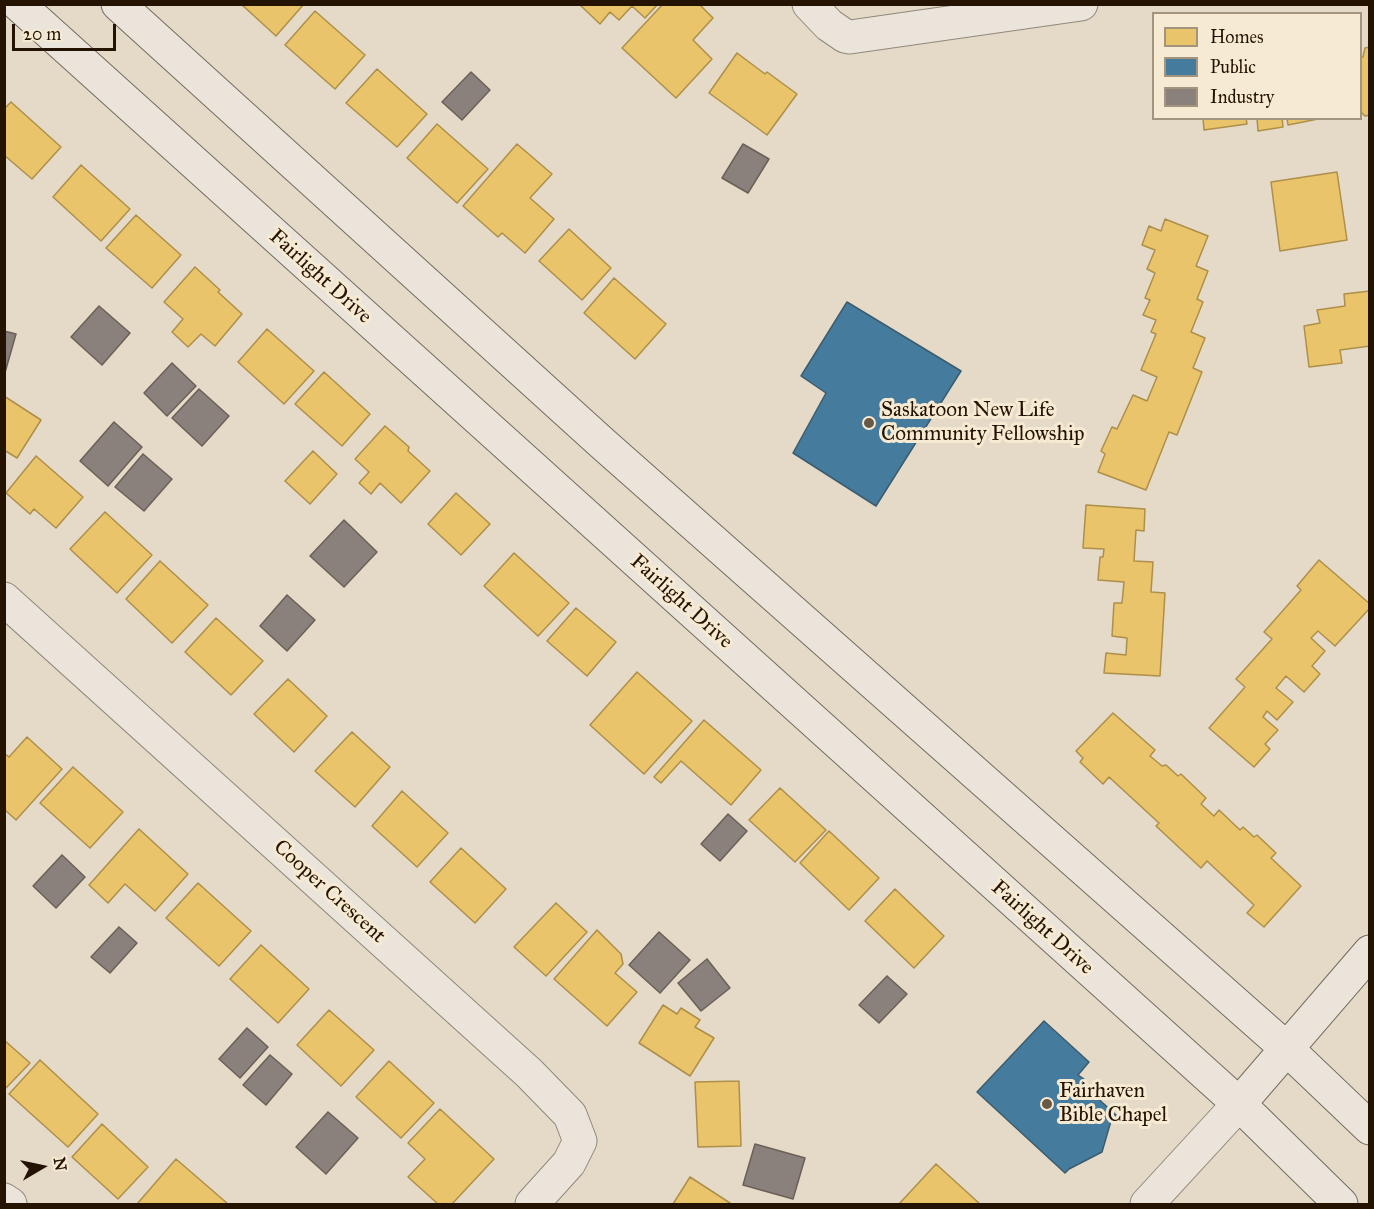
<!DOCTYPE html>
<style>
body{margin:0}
#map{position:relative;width:1374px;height:1209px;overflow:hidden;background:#e5dac7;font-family:"IM FELL Great Primer",serif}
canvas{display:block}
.frame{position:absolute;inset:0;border:6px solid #241300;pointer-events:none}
.legend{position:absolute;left:1152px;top:12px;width:210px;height:108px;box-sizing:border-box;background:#f7ead2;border:2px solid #a3947e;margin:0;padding:8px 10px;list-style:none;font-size:18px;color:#241300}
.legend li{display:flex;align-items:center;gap:12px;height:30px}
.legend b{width:30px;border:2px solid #a3947e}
.north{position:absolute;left:12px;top:1137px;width:60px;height:60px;-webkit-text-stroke:4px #f7ead2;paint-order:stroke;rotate:81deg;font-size:16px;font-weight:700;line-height:24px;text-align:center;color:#241300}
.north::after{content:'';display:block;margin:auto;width:21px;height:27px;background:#241300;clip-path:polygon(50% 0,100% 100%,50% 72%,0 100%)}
.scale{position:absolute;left:12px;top:24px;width:104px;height:27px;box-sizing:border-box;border:3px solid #241300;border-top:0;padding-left:8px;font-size:18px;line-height:21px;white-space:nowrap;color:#241300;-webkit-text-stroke:4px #f7ead2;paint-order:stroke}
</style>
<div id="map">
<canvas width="1374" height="1209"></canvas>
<div class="frame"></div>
<ul class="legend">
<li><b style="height:16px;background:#e9c46a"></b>Homes</li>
<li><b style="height:16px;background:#457b9d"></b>Public</li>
<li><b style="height:16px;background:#8a817c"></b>Industry</li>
</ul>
<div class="north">N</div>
<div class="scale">20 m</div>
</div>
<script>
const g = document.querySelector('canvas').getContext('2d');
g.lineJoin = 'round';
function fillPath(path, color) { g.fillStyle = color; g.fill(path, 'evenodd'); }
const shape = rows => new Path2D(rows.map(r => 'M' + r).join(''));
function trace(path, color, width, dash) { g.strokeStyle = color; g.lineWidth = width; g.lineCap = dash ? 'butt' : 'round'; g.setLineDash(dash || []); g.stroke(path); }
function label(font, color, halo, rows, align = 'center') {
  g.font = font + ' "IM FELL Great Primer",serif'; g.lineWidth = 6; g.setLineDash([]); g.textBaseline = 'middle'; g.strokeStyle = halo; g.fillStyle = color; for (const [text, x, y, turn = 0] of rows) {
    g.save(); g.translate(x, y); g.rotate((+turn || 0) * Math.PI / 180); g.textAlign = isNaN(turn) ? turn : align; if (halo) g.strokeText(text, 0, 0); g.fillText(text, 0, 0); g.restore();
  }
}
const homes = shape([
 [241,4,304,4,276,36,241,4],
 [579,4,658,4,645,18,632,6,619,20,610,12,600,24,579,4],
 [663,4,699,4,713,18,693,40,712,59,676,98,622,48,663,4],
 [315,11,365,55,335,89,285,45,315,11],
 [1370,47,1370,115,1365,116,1360,111,1360,58,1363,57,1365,48,1370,47],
 [737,53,765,74,767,72,797,94,767,135,709,93,737,53],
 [377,69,427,114,397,147,346,103,377,69],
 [11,102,61,147,32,179,4,155,4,109,11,102],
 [1203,118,1246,118,1247,124,1204,130,1203,118],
 [1257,118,1282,118,1283,127,1258,131,1257,118],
 [1287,118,1323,118,1288,125,1287,118],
 [437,124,488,169,457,203,407,158,437,124],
 [517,144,552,174,530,198,554,219,525,253,502,233,498,237,463,206,517,144],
 [81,165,130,209,101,241,53,197,81,165],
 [1337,172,1347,240,1280,251,1271,182,1337,172],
 [136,215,181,255,152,288,106,248,136,215],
 [1165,219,1208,236,1196,266,1208,271,1197,299,1203,302,1191,332,1205,338,1193,368,1202,372,1177,435,1169,432,1146,490,1098,472,1105,454,1101,451,1112,427,1117,429,1133,395,1147,401,1157,377,1141,370,1156,334,1151,332,1156,320,1143,315,1150,300,1145,298,1155,273,1147,269,1155,250,1142,245,1149,226,1161,231,1165,219],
 [569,229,611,268,582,300,539,261,569,229],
 [195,267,220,290,218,292,242,314,215,346,201,334,188,347,172,332,183,319,164,302,195,267],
 [614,278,666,324,635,359,584,313,614,278],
 [1370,291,1370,346,1340,350,1342,363,1309,367,1304,326,1320,323,1317,310,1345,306,1344,294,1370,291],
 [267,329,314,371,284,404,238,362,267,329],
 [324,372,370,414,342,446,295,404,324,372],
 [4,396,41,420,17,458,4,450,4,396],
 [385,426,409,447,408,451,430,471,401,503,380,483,371,494,359,483,369,472,355,459,385,426],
 [313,451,337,474,310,504,285,481,313,451],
 [36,456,83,497,56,528,34,509,30,514,6,493,36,456],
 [456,493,490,524,461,555,428,524,456,493],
 [1086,505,1145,509,1144,531,1136,530,1134,561,1153,562,1151,592,1165,593,1160,676,1104,673,1106,653,1126,655,1127,638,1112,636,1114,603,1122,603,1124,582,1098,580,1100,557,1103,557,1104,549,1083,548,1086,505],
 [105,512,152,555,117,593,70,549,105,512],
 [514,553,569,603,538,636,484,586,514,553],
 [1319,560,1370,604,1370,608,1335,646,1318,631,1311,638,1325,651,1312,666,1320,674,1304,692,1286,676,1276,688,1293,702,1277,720,1267,711,1263,717,1278,730,1265,744,1270,749,1254,767,1209,728,1245,687,1236,679,1272,639,1264,632,1301,590,1297,586,1319,560],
 [160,561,208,605,172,643,126,599,160,561],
 [576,608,616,642,587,676,547,641,576,608],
 [216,618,263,661,231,695,185,652,216,618],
 [637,672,692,721,644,774,590,725,637,672],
 [288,679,327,716,294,752,254,714,288,679],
 [1113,713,1155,750,1150,756,1162,766,1166,765,1178,776,1181,774,1206,798,1201,804,1214,816,1219,810,1240,830,1243,827,1254,837,1257,835,1276,853,1271,858,1301,886,1264,927,1247,913,1254,905,1207,861,1201,868,1156,826,1159,823,1109,777,1103,784,1080,762,1083,758,1076,751,1113,713],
 [704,720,761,770,731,805,681,761,661,783,654,777,704,720],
 [352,732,390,767,355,807,315,771,352,732],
 [27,737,62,769,16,820,4,809,4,753,9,757,27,737],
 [73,767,123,812,90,848,40,803,73,767],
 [780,788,826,830,795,862,749,820,780,788],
 [402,791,448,833,417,867,372,826,402,791],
 [139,829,188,874,155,911,125,884,108,903,89,885,139,829],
 [829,831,879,878,849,910,800,863,829,831],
 [461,848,506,889,475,923,430,882,461,848],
 [198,883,251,931,219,966,166,918,198,883],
 [895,889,944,936,914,968,865,921,895,889],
 [556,903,587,932,546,976,514,947,556,903],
 [597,930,621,954,623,964,615,973,637,992,607,1026,554,979,597,930],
 [261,945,309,989,278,1023,230,979,261,945],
 [663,1005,677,1014,681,1008,700,1020,695,1027,714,1038,690,1076,639,1043,663,1005],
 [329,1010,374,1050,341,1086,297,1045,329,1010],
 [4,1040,30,1063,4,1090,4,1040],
 [40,1060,98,1114,68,1147,9,1094,40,1060],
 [389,1061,434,1103,401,1138,356,1097,389,1061],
 [739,1081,741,1146,698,1147,695,1082,739,1081],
 [440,1109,494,1159,452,1204,438,1204,408,1177,425,1159,408,1143,440,1109],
 [102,1124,148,1167,118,1199,72,1157,102,1124],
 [176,1159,228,1204,137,1204,176,1159],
 [936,1164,980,1204,899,1204,936,1164],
 [690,1177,730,1203,729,1204,673,1204,690,1177]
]);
fillPath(homes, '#e9c46a');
trace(homes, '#ae8f4a', 1.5);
const public = shape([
 [847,302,961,371,876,506,793,453,826,393,801,376,847,302],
 [1044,1021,1089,1062,1078,1075,1084,1079,1081,1083,1116,1115,1111,1121,1102,1152,1069,1169,1065,1173,977,1092,1044,1021]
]);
fillPath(public, '#457b9d');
trace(public, '#3b5c6e', 1.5);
const industry = shape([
 [471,72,490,90,462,120,442,102,471,72],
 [743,144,769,159,748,193,722,178,743,144],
 [99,306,130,333,102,365,71,337,99,306],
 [4,331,16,334,4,376,4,331],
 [172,363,196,386,167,416,144,393,172,363],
 [199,389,229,416,202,446,172,418,199,389],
 [114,422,142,447,108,486,80,461,114,422],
 [143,454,172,479,144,511,115,487,143,454],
 [344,520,377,552,344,587,310,556,344,520],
 [287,595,315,620,287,651,260,626,287,595],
 [728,814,747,831,720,861,701,844,728,814],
 [62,855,85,877,56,908,33,886,62,855],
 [119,927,137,943,110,973,91,957,119,927],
 [659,932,690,960,660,993,629,965,659,932],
 [707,959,730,988,701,1011,678,983,707,959],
 [887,976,907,994,879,1023,859,1005,887,976],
 [247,1028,268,1047,240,1078,219,1059,247,1028],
 [270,1055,292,1074,266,1105,243,1085,270,1055],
 [328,1112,358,1138,326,1174,296,1147,328,1112],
 [755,1144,805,1158,793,1199,743,1185,755,1144]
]);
fillPath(industry, '#8a817c');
trace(industry, '#6b6057', 1.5);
const street = shape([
 [809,4,829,25,845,36,850,37,1081,4],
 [4,599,529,1073,570,1115,580,1141,569,1163,532,1204],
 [4,1200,10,1204],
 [1147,1204,1239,1104]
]);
const secondary = shape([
 [18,4,1239,1104,1341,1204],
 [118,4,602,443,1286,1048,1370,1128],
 [1239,1104,1370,952]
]);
trace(street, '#90887b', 35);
trace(secondary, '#746c60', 35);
trace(street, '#eae4db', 33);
trace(secondary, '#eae4db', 33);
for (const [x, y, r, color] of [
 [869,423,6,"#685946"],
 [1047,1104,6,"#685946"]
]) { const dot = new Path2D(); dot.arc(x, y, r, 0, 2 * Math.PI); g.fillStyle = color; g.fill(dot); trace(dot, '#f7ead2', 2); }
label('21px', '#241300', '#f7ead2', [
 ["Fairlight Drive",320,277,42],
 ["Fairlight Drive",681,602,42],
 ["Cooper Crescent",329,892,42],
 ["Fairlight Drive",1042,928,42]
]);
label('21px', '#241300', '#f7ead2', [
 ["Saskatoon New Life",881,411],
 ["Community Fellowship",881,435],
 ["Fairhaven",1059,1092],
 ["Bible Chapel",1059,1116]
], 'left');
</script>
